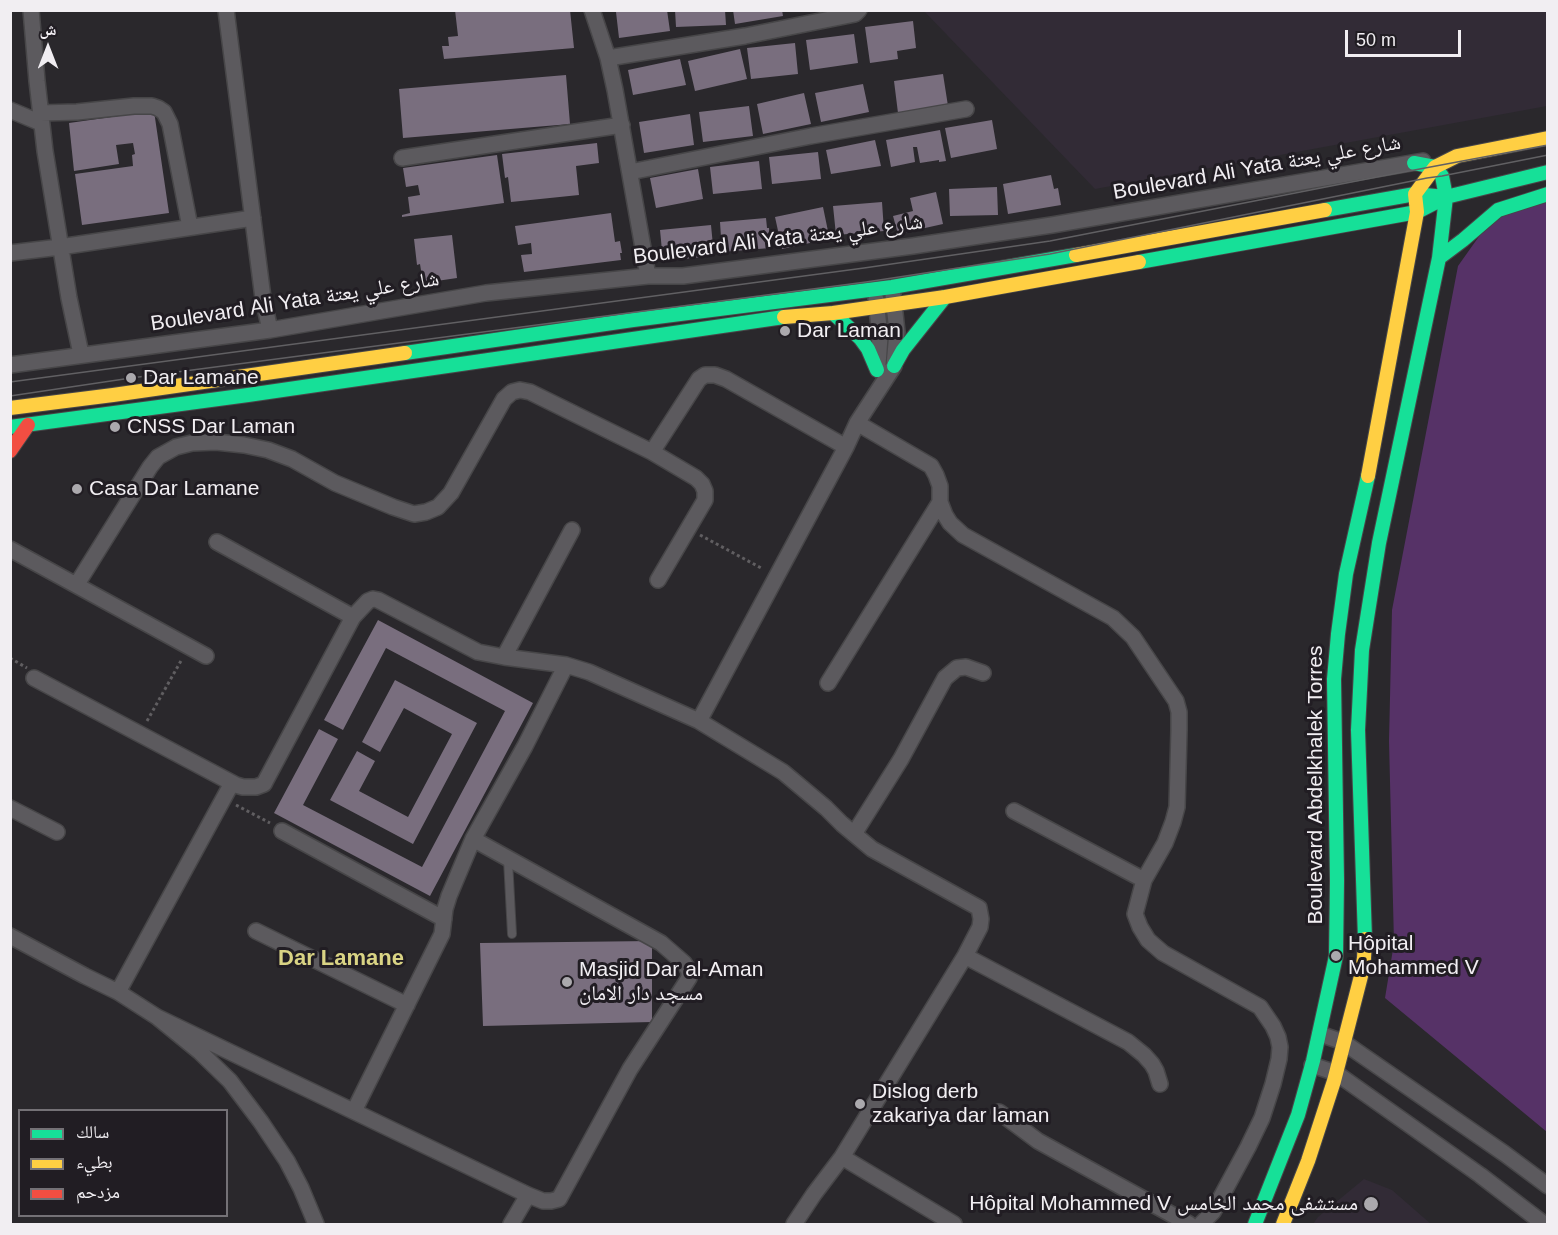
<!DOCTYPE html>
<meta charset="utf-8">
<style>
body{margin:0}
#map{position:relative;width:1558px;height:1235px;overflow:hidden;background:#2a282c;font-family:Helvetica,"Noto Naskh Arabic",sans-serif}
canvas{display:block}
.frame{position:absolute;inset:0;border:12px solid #f1eef2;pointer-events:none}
.legend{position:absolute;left:18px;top:1109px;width:210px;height:108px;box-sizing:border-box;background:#211d23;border:2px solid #747176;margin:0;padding:8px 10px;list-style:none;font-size:18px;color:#f1eef2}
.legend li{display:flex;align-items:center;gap:12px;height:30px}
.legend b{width:30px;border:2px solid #747176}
.north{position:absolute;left:18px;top:18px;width:60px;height:60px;-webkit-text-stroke:4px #211d23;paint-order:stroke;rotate:0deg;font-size:16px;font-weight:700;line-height:24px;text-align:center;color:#f1eef2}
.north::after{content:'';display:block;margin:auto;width:21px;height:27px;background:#f1eef2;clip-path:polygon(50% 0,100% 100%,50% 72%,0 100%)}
.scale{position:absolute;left:1345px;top:30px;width:116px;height:27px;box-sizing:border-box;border:3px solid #f1eef2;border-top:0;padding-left:8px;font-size:18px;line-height:21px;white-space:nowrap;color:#f1eef2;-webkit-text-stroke:4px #211d23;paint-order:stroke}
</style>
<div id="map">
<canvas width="1558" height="1235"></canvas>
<div class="frame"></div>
<ul class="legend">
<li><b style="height:8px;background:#16e098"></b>سالك</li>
<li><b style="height:8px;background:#ffcf43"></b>بطيء</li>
<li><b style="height:8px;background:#f24e42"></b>مزدحم</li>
</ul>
<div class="north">ش</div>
<div class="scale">50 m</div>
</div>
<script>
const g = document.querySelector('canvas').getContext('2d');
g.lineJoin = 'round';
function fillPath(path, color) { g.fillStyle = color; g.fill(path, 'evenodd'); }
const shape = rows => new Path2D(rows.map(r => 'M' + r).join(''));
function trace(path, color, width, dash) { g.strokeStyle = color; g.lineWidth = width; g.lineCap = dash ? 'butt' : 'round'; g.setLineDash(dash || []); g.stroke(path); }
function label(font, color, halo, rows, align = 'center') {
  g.font = font + ' Helvetica,"Noto Naskh Arabic",sans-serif'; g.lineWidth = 6; g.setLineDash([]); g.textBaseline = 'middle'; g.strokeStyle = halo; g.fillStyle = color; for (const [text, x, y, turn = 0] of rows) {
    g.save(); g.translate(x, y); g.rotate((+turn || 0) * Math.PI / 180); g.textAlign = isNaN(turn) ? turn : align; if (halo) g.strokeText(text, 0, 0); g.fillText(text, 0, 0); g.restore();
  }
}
fillPath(shape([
 [924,11,1547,11,1547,106,1095,189],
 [1364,1179,1392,1190,1431,1224,1313,1224,1318,1217]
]), '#322b36');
fillPath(shape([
 [1547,199,1547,1132,1385,998,1394,943,1389,741,1392,610,1458,266,1492,218]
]), '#563267');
fillPath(shape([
 [455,10,570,10,574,48,444,59,442,46,449,46,448,37,458,36],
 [624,10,667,10,670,31,619,38,616,12],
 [675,10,725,10,726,25,676,27],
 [733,10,782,10,783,16,735,24],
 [913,21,916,48,897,51,898,59,870,63,865,27],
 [854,34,858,63,810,70,806,40],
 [795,43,798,74,751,79,747,48],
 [740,49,747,79,695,91,688,61],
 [680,59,686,85,633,95,628,70],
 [943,74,948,106,898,113,894,81],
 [566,75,570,124,403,138,399,89],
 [863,84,869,112,821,122,815,93],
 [804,93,811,124,763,134,757,104],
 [749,106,753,136,703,142,699,112],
 [154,111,169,213,82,225,75,174,133,166,132,155,135,154,133,143,116,145,119,164,74,171,69,123],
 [690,114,694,145,644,153,639,122],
 [992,120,997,149,951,158,945,128],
 [940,130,946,161,939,162,939,160,920,163,917,147,913,147,915,162,891,167,886,140],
 [875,140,881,166,831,174,826,150],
 [597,143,599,163,576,166,579,195,511,202,508,177,505,178,502,154],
 [818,152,821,179,772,184,769,157],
 [497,155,504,203,402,217,402,215,410,213,408,197,420,195,418,185,406,187,403,168],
 [759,161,762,189,713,194,710,167],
 [698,169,703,199,656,208,650,178],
 [1051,175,1054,189,1058,188,1061,205,1008,214,1003,184],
 [997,187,998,215,950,216,949,189],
 [936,192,943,224,898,234,893,216,913,211,910,198],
 [882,202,884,231,836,235,833,206],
 [823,207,829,236,809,239,810,243,782,249,775,217],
 [611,213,615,242,620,241,622,253,620,253,621,260,524,272,521,255,532,254,531,243,518,245,515,226],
 [766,218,767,228,769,228,770,248,722,252,720,222],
 [711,225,714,256,663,261,660,230],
 [452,235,457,278,423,283,420,264,417,265,414,239],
 [378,620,533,703,430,896,274,813,319,729,338,739,303,805,422,867,505,711,386,648,343,730,324,720],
 [395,680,477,723,413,844,330,800,357,751,375,761,359,791,408,817,452,734,404,708,380,752,362,742],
 [652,941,652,1022,483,1026,480,943]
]), '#796e7e');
const lane = shape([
 [508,860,512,934]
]);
const street = shape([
 [31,10,37,81,45,151,69,298,81,354],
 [226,10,263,298,270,330],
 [592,10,608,58,615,90,648,276],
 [608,58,745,36,855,14,859,10],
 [10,110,41,123],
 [41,113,77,112,134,106,152,106,158,108,164,112,170,124,190,227],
 [402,158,622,125],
 [630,172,811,136,966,109],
 [10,253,60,247,253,218],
 [876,299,880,337,878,365],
 [10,365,270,330,486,293,648,276,683,276,913,246,1052,225,1423,161],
 [857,423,931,466,936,475,940,486,940,502,945,515,950,523,963,535,1113,618,1133,637,1176,701,1179,712,1179,730,1177,807,1173,822,1165,843,1144,880,1135,914,1140,927,1148,940,1163,953,1260,1007,1273,1026,1278,1037,1280,1047,1279,1059,1273,1084,1262,1118,1248,1147,1213,1212,1201,1224],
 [652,452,699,379,705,375,715,375,726,379,846,447],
 [217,542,353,617],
 [10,549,206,656],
 [77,584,150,467,158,457,176,447,192,443,216,442,244,445,268,450,292,459,335,483,393,507,414,514,426,512,438,507,451,493,504,399,512,392,520,390,530,392,652,452,696,478,702,484,705,491,705,500,658,580],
 [504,657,572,530],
 [34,678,236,785,243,787,256,787,264,784,266,780,353,617,368,601,373,599,378,600,478,652,504,657,566,665,589,672,699,721,783,772,826,808,842,824,872,849,979,908,981,919,980,927,965,956,842,1157,814,1194,794,1224],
 [828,683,940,502],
 [699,721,846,447,857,423,894,366,897,332,893,295],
 [10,808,57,832],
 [1014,811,1144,880],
 [282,831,444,919],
 [854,834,901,759,945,678,957,668,966,667,983,673],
 [256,931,407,1005],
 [10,936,85,976,118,992,157,1017,200,1052,230,1081,261,1122,287,1161,301,1188,316,1224],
 [965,956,1128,1042,1144,1055,1152,1064,1156,1071,1160,1084],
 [118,992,232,783],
 [157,1017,528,1195,543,1201,551,1201,559,1199,630,1069,689,978,689,971,684,963,661,943,473,839],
 [1320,1034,1343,1042,1505,1154,1548,1186],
 [1312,1065,1336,1073,1480,1175,1544,1224],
 [354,1111,442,934,445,909,449,896,473,839,525,746,566,665],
 [999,1112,1038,1141,1189,1224],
 [842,1157,954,1224],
 [511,1224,528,1195]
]);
const fast = shape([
 [1325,210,1415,194,1445,197],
 [1439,258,1463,240,1498,210,1548,194],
 [1139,262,1417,212,1446,197,1548,172],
 [833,313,860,338,868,349,877,370],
 [405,353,633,320,892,287,1076,255],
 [894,366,903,350,945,297],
 [10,427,248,395,784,317],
 [1365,939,1358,730,1362,650,1379,543,1439,258,1446,197,1442,176,1435,167,1414,163],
 [1255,1224,1298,1115,1313,1061,1336,956,1337,881,1334,679,1338,634,1346,574,1368,476]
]);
const slow = shape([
 [1076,255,1325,210],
 [784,317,833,313,945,297,1139,262],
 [10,408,113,395,405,353],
 [1368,476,1417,212,1415,194,1435,167,1457,156,1548,138],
 [1283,1224,1308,1161,1334,1081,1361,976,1364,958,1365,939]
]);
const jam = shape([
 [10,451,28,425]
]);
trace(lane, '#474648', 10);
trace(street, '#474648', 18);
trace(fast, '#474648', 16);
trace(slow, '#474648', 16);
trace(jam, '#474648', 16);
trace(shape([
 [700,535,763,569],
 [10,658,27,668],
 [147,721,182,659],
 [236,805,270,823]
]), '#605e61', 3, [3, 3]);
trace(lane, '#5c5a5e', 8);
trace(street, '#5c5a5e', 15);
trace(fast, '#16e098', 14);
trace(slow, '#ffcf43', 14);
trace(jam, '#f24e42', 14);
trace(shape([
 [10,382,864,268,1050,241,1377,177,1548,145],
 [10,396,131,378,866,282,1050,254,1427,178,1442,176,1548,155]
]), '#616063', 1.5);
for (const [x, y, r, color] of [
 [785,331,6,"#aba9ad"],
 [131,378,6,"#aba9ad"],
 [115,427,6,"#aba9ad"],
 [77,489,6,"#aba9ad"],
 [1336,956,6,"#aba9ad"],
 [567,982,6,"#aba9ad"],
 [860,1104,6,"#aba9ad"],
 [1371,1204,8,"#aba9ad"]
]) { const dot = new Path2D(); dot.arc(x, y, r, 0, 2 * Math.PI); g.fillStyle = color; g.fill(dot); trace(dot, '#211d23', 2); }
label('21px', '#f1eef2', '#211d23', [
 ["Boulevard Ali Yata شارع علي يعتة",1257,168,-10],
 ["Boulevard Ali Yata شارع علي يعتة",778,240,-7],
 ["Boulevard Ali Yata شارع علي يعتة",295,302,-9],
 ["Boulevard Abdelkhalek Torres",1316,785,-90]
]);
label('21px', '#f1eef2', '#211d23', [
 ["Dar Laman",797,331],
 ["Dar Lamane",143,378],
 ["CNSS Dar Laman",127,427],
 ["Casa Dar Lamane",89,489],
 ["Hôpital",1348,944],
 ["Mohammed V",1348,968],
 ["Masjid Dar al-Aman",579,970],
 ["مسجد دار الامان",579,994],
 ["Dislog derb",872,1092],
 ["zakariya dar laman",872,1116],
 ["Hôpital Mohammed V مستشفى محمد الخامس",1358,1204,"right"]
], 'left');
label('bold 22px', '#d9d384', '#211d23', [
 ["Dar Lamane",341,959]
]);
</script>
